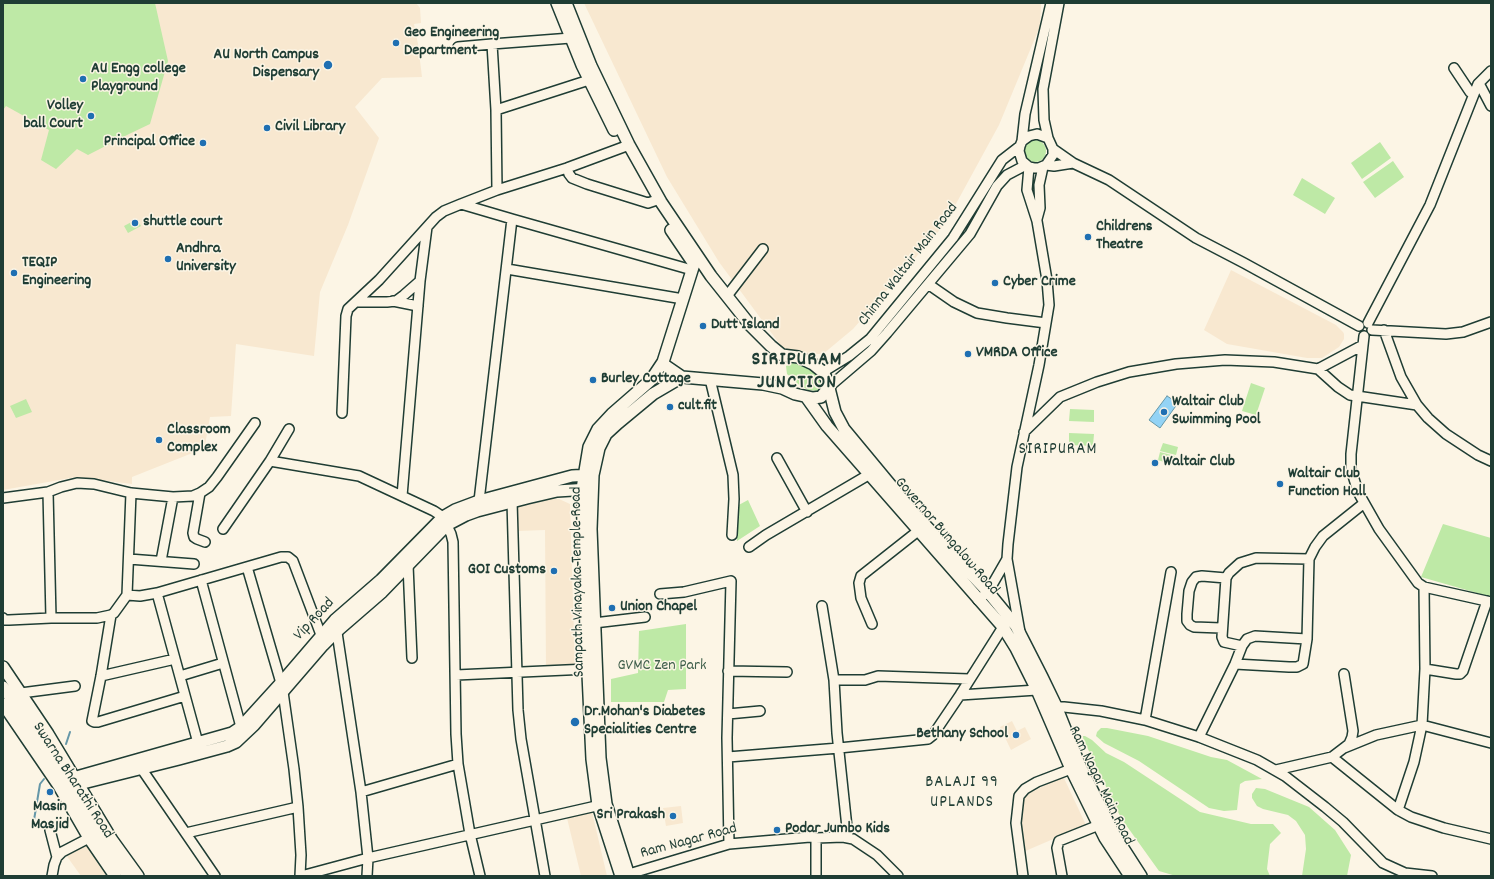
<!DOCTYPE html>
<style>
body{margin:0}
#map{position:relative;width:1494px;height:879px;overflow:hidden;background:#fcf5e5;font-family:Dekko,sans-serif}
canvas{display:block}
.frame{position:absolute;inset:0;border:4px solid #1f3d34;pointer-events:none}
</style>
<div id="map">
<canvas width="1494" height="879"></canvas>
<div class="frame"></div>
</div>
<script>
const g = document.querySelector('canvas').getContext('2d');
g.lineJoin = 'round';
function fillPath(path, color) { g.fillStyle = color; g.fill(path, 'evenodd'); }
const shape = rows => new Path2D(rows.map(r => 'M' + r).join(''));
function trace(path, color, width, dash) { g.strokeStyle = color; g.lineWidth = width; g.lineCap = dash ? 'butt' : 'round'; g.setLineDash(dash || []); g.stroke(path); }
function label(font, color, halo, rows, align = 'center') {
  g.font = font + ' Dekko,sans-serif'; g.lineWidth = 3; g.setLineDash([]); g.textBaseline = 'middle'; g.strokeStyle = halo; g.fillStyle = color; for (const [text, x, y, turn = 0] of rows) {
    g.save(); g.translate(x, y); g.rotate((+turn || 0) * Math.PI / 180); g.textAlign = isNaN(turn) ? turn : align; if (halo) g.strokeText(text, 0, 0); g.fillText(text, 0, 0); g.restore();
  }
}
fillPath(shape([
 [3,3,416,3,420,8,421,23,414,24,418,44,422,77,382,78,355,107,379,138,348,225,320,292,314,356,236,344,231,416,210,417,205,445,195,452,132,477,132,484,76,477,3,490],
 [584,3,1041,3,1040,26,999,125,945,224,853,329,823,354,787,354,719,262,667,177],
 [1231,270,1336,325,1343,332,1344,334,1344,339,1339,347,1322,358,1307,358,1227,344,1204,330],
 [551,499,559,499,570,504,575,667,546,669,545,530,517,531,514,508],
 [1012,721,1017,731,1025,727,1031,739,1011,750,1000,727],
 [1063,776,1086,825,1023,852,1019,813,1022,797],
 [681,806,683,823,666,826,663,808],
 [592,812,607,876,581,876,567,818],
 [85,843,107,876,81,876,66,855]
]), '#f8e8d0');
fillPath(shape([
 [3,3,155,3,168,61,150,124,129,134,88,155,77,149,56,169,41,160,49,130,6,106,3,110],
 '1024 151a11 11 0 1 1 22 0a11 11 0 1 1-22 0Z',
 [1380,142,1391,158,1362,179,1351,163],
 [1393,161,1404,177,1375,198,1363,182],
 [1302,178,1335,198,1325,214,1293,195],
 [137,219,141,226,128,233,124,226],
 [792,363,808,366,820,376,824,385,818,391,808,390,798,384,787,374,786,366],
 [1251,383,1265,388,1256,415,1242,411],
 [26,399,32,412,16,418,10,406],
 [1070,409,1094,410,1094,422,1069,421],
 [1069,433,1094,434,1093,446,1069,445],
 [1163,443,1178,447,1176,455,1160,451],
 [1160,452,1175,456,1173,465,1158,460],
 [748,500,760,526,737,541,735,507],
 [1443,524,1491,538,1491,597,1421,577],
 [686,624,686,689,668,690,664,702,611,702,611,679,638,673,639,631],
 [1101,728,1107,728,1148,736,1211,757,1227,760,1262,779,1245,781,1240,784,1237,810,1224,811,1209,808,1139,761,1104,743,1096,736,1097,732],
 [1083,736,1085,736,1092,740,1106,753,1124,762,1200,812,1251,824,1273,824,1281,833,1270,844,1267,869,1270,876,1176,876,1159,871,1121,818,1087,747,1084,747],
 [1256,788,1265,789,1309,807,1335,830,1351,855,1347,876,1302,876,1306,849,1305,835,1296,821,1288,815,1263,809,1257,806,1252,798,1252,794]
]), '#bee9a6');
const water = shape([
 [1167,396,1178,403,1160,428,1149,420,1167,396]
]);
fillPath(water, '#93d3f5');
trace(water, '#6597a8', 1);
trace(shape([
 [66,744,70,732],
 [34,820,40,784,44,779]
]), '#6597a8', 2);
const minor = shape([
 [571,38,492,44,496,110,497,190,567,168,629,145],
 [458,47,492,44],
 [1454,68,1470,92,1474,94],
 [1478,84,1481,87,1491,106],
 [496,110,589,80],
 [1048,138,1044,120,1043,89,1059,3],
 [1022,141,1025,114,1051,3],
 [1053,149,1073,163,1109,180,1196,238,1244,263,1359,326],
 [1046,165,1054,166,1073,163],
 [567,168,569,174,572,178,587,184,648,203,654,201],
 [512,219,692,270],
 [1037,219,1040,208,1039,185,1043,167],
 [507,269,683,299],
 [928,284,954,302,977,313,1007,318,1046,323],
 [727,296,763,249],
 [393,301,418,306],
 [357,302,387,302,396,301,404,295,420,281,427,227],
 [1368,323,1430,205,1478,84,1491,71],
 [1372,330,1446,334,1463,332,1491,322],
 [1384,330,1401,377,1417,405,1428,418,1446,434,1478,455,1491,461],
 [1364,336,1351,454,1351,469,1358,492,1379,529,1418,583,1424,587,1491,602],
 [1318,369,1338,387,1350,395,1417,405],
 [823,372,849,356,870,339,953,238,1002,160,1020,146,1022,141,1029,136,1037,134,1048,138,1053,149,1053,155,1046,165,1039,168,1034,168,1029,167,1022,161,1019,151,1020,146],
 [710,379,733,475,734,499,732,535],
 [830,386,871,351,887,333,970,234,997,186,1007,175,1026,165],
 [342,413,346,316,348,309,379,280,436,217,444,211,461,204],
 [1024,432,1060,397,1097,382,1129,372,1176,364,1225,360,1274,362,1318,369,1363,345],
 [777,458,807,512],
 [270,461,289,429],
 [200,493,193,533,194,537,197,539,205,542],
 [402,496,420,281],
 [3,498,48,492,61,487,77,483,94,484,131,493,173,497,193,496,200,493,209,487,217,477,255,423],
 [479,501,512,219,461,204,497,190],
 [512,501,518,710,521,739,545,876],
 [223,529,270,461,359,476,434,511,443,517,451,534,453,542,456,734,458,764,470,834,480,876],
 [749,547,766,535,875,471],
 [129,559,194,564],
 [161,561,173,497],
 [408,565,412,658],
 [247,567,281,683],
 [201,580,241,727],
 [660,594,684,592,731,581,727,738,729,844],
 [127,595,140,596,157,593],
 [978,600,988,592,1007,559],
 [822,606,834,680],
 [111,615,101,676,92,721,94,722,98,722,185,696],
 [3,618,4,620,9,620,51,618,48,492],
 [51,618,97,618,111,615,114,613,127,595,131,493],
 [594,623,645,617],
 [872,624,861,598,859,583,861,576,918,531],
 [336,626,361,792,368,858,367,876],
 [1221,628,1194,627,1190,625,1187,621,1187,614,1189,591,1192,582,1196,577,1202,576,1226,578],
 [1020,632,1007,559,1008,544,1017,467,1039,365,1049,305,1047,280,1037,221,1027,190,1029,167],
 [1242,646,1224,642,1222,637,1226,578,1229,573,1240,563,1256,558,1309,559],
 [1235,664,1289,667,1297,667,1303,664,1307,639,1309,559,1315,547,1323,536,1363,504],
 [1425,669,1456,674,1460,674,1463,671,1487,601],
 [728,671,787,672],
 [456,675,588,669],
 [101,676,175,659],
 [180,676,223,663],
 [283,692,294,769,298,807,301,855,300,876],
 [21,693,75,686],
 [960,695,1037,690],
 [1051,707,1064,707,1101,711,1145,720,1199,737,1257,760,1285,776,1325,807,1343,822,1383,863,1405,873,1432,876],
 [728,714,760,711],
 [1145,720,1171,572],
 [1199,737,1235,664,1242,646,1247,639,1255,636,1307,639],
 [198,743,157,593,281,557,288,557,293,561,321,635],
 [1344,748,1376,735,1422,725,1491,743],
 [728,757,839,748,928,739,933,735,960,695,1003,627],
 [1332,757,1349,744,1352,737,1353,731,1344,674],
 [141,768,215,876],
 [1276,770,1332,757,1398,810,1414,762,1422,725,1425,669,1424,587],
 [361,792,458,764],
 [1398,810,1411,817,1444,828,1491,839],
 [50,830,57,857],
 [186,833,298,807],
 [848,837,837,733,834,680,865,680,878,676,969,679],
 [816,838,843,837,853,839,877,855,898,876],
 [629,874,729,844,810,837,816,838,816,876],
 [52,876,54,865,57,857,62,852,89,838],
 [301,876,368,858,605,804],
 [1023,876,1016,823,1019,796,1025,789,1037,782,1071,769],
 [1062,876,1057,848,1059,841,1099,825]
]);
const major = shape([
 [557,3,582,65,614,130],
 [566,3,591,66,629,145,661,202,711,276,750,325,771,346,782,355,798,357,813,364,823,372,830,386,821,397,813,398,795,394,782,388,763,384,682,377,653,394,618,423,606,434,599,448,593,475,591,529,600,758,606,804,629,876],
 [663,364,682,377],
 [829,388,835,412,844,429,912,511,988,592,1016,626,1042,677,1056,706,1080,766,1114,834,1141,876],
 [807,398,827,426,1003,627,1016,648,1037,690,1071,769,1105,838,1130,876],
 [3,667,48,734,112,840,138,876],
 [3,687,25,717,64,777,83,811,128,876],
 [3,704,59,786,89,838,115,876],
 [59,786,80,776,232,733,241,727,281,683,335,620,381,580,443,517,455,510,479,501,572,476,590,475],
 [63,792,83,783,179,759,227,746,236,742,254,725,323,645,337,631,382,592,447,525,466,515,477,511,527,498,557,491,589,489],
 [621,876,598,805,592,759,586,632,582,489,589,447,598,429,612,414,651,380,663,362,694,264,671,230]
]);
trace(minor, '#1f3d34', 12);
trace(major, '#1f3d34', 14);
trace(minor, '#fcf5e5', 9);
trace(major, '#fcf5e5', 11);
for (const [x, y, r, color] of [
 [396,43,4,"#1f6fb2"],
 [328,65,5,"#1f6fb2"],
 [83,79,4,"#1f6fb2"],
 [91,116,4,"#1f6fb2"],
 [267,128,4,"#1f6fb2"],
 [203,143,4,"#1f6fb2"],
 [135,223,4,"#1f6fb2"],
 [1088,237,4,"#1f6fb2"],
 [168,259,4,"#1f6fb2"],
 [14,273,4,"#1f6fb2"],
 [995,283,4,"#1f6fb2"],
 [703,326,4,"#1f6fb2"],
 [968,354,4,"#1f6fb2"],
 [593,380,4,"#1f6fb2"],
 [670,407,4,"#1f6fb2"],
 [1164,412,4,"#1f6fb2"],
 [159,440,4,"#1f6fb2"],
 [1155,463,4,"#1f6fb2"],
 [1280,484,4,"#1f6fb2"],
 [554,571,4,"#1f6fb2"],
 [612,608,4,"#1f6fb2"],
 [575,722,5,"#1f6fb2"],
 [1016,735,4,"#1f6fb2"],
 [50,792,4,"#1f6fb2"],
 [673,816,4,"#1f6fb2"],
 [777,830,4,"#1f6fb2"]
]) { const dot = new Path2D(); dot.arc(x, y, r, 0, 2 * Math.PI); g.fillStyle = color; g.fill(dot); trace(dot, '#fcf5e5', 1.5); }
label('bold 16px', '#1f3d34', '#fcf5e5', [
 ["Geo Engineering",404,34],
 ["Department",404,52],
 ["AU North Campus",319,56,"right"],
 ["Dispensary",319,74,"right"],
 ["AU Engg college",91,70],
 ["Playground",91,88],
 ["Volley",83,107,"right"],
 ["ball Court",83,125,"right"],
 ["Civil Library",275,128],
 ["Principal Office",195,143,"right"],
 ["shuttle court",143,223],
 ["Childrens",1096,228],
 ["Theatre",1096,246],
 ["Andhra",176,250],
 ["University",176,268],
 ["TEQIP",22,264],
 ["Engineering",22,282],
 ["Cyber Crime",1003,283],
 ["Dutt Island",711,326],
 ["VMRDA Office",976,354],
 ["Burley Cottage",601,380],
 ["Waltair Club",1172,403],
 ["Swimming Pool",1172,421],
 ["cult.fit",678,407],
 ["Classroom",167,431],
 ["Complex",167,449],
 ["Waltair Club",1163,463],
 ["Waltair Club",1288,475],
 ["Function Hall",1288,493],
 ["GOI Customs",546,571,"right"],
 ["Union Chapel",620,608],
 ["Dr.Mohan's Diabetes",584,713],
 ["Specialities Centre",584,731],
 ["Bethany School",1008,735,"right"],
 ["Masin",50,808,"center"],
 ["Masjid",50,826,"center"],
 ["Sri Prakash",665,816,"right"],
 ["Podar Jumbo Kids",785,830]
], 'left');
label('16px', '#1f3d34', '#fcf5e5', [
 ["Chinna Waltair Main Road",909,265,-52],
 ["Governor Bungalow Road",946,537,49],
 ["Sampath Vinayaka Temple Road",579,582,-91],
 ["Vip Road",315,620,-47],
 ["Swarna Bharathi Road",72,781,57],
 ["Ram Nagar Main Road",1100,786,64],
 ["Ram Nagar Road",689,842,-15]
]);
label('16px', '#3f5f4b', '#fcf5e5', [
 ["GVMC Zen Park",662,667]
]);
g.letterSpacing = '1px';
label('17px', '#1f3d34', '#fcf5e5', [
 ["SIRIPURAM",1058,451],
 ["BALAJI 99",962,784],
 ["UPLANDS",962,804]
]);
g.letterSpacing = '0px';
g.letterSpacing = '1px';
label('bold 20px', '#1f3d34', '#fcf5e5', [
 ["SIRIPURAM",797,361],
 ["JUNCTION",797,384]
]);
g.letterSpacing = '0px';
</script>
